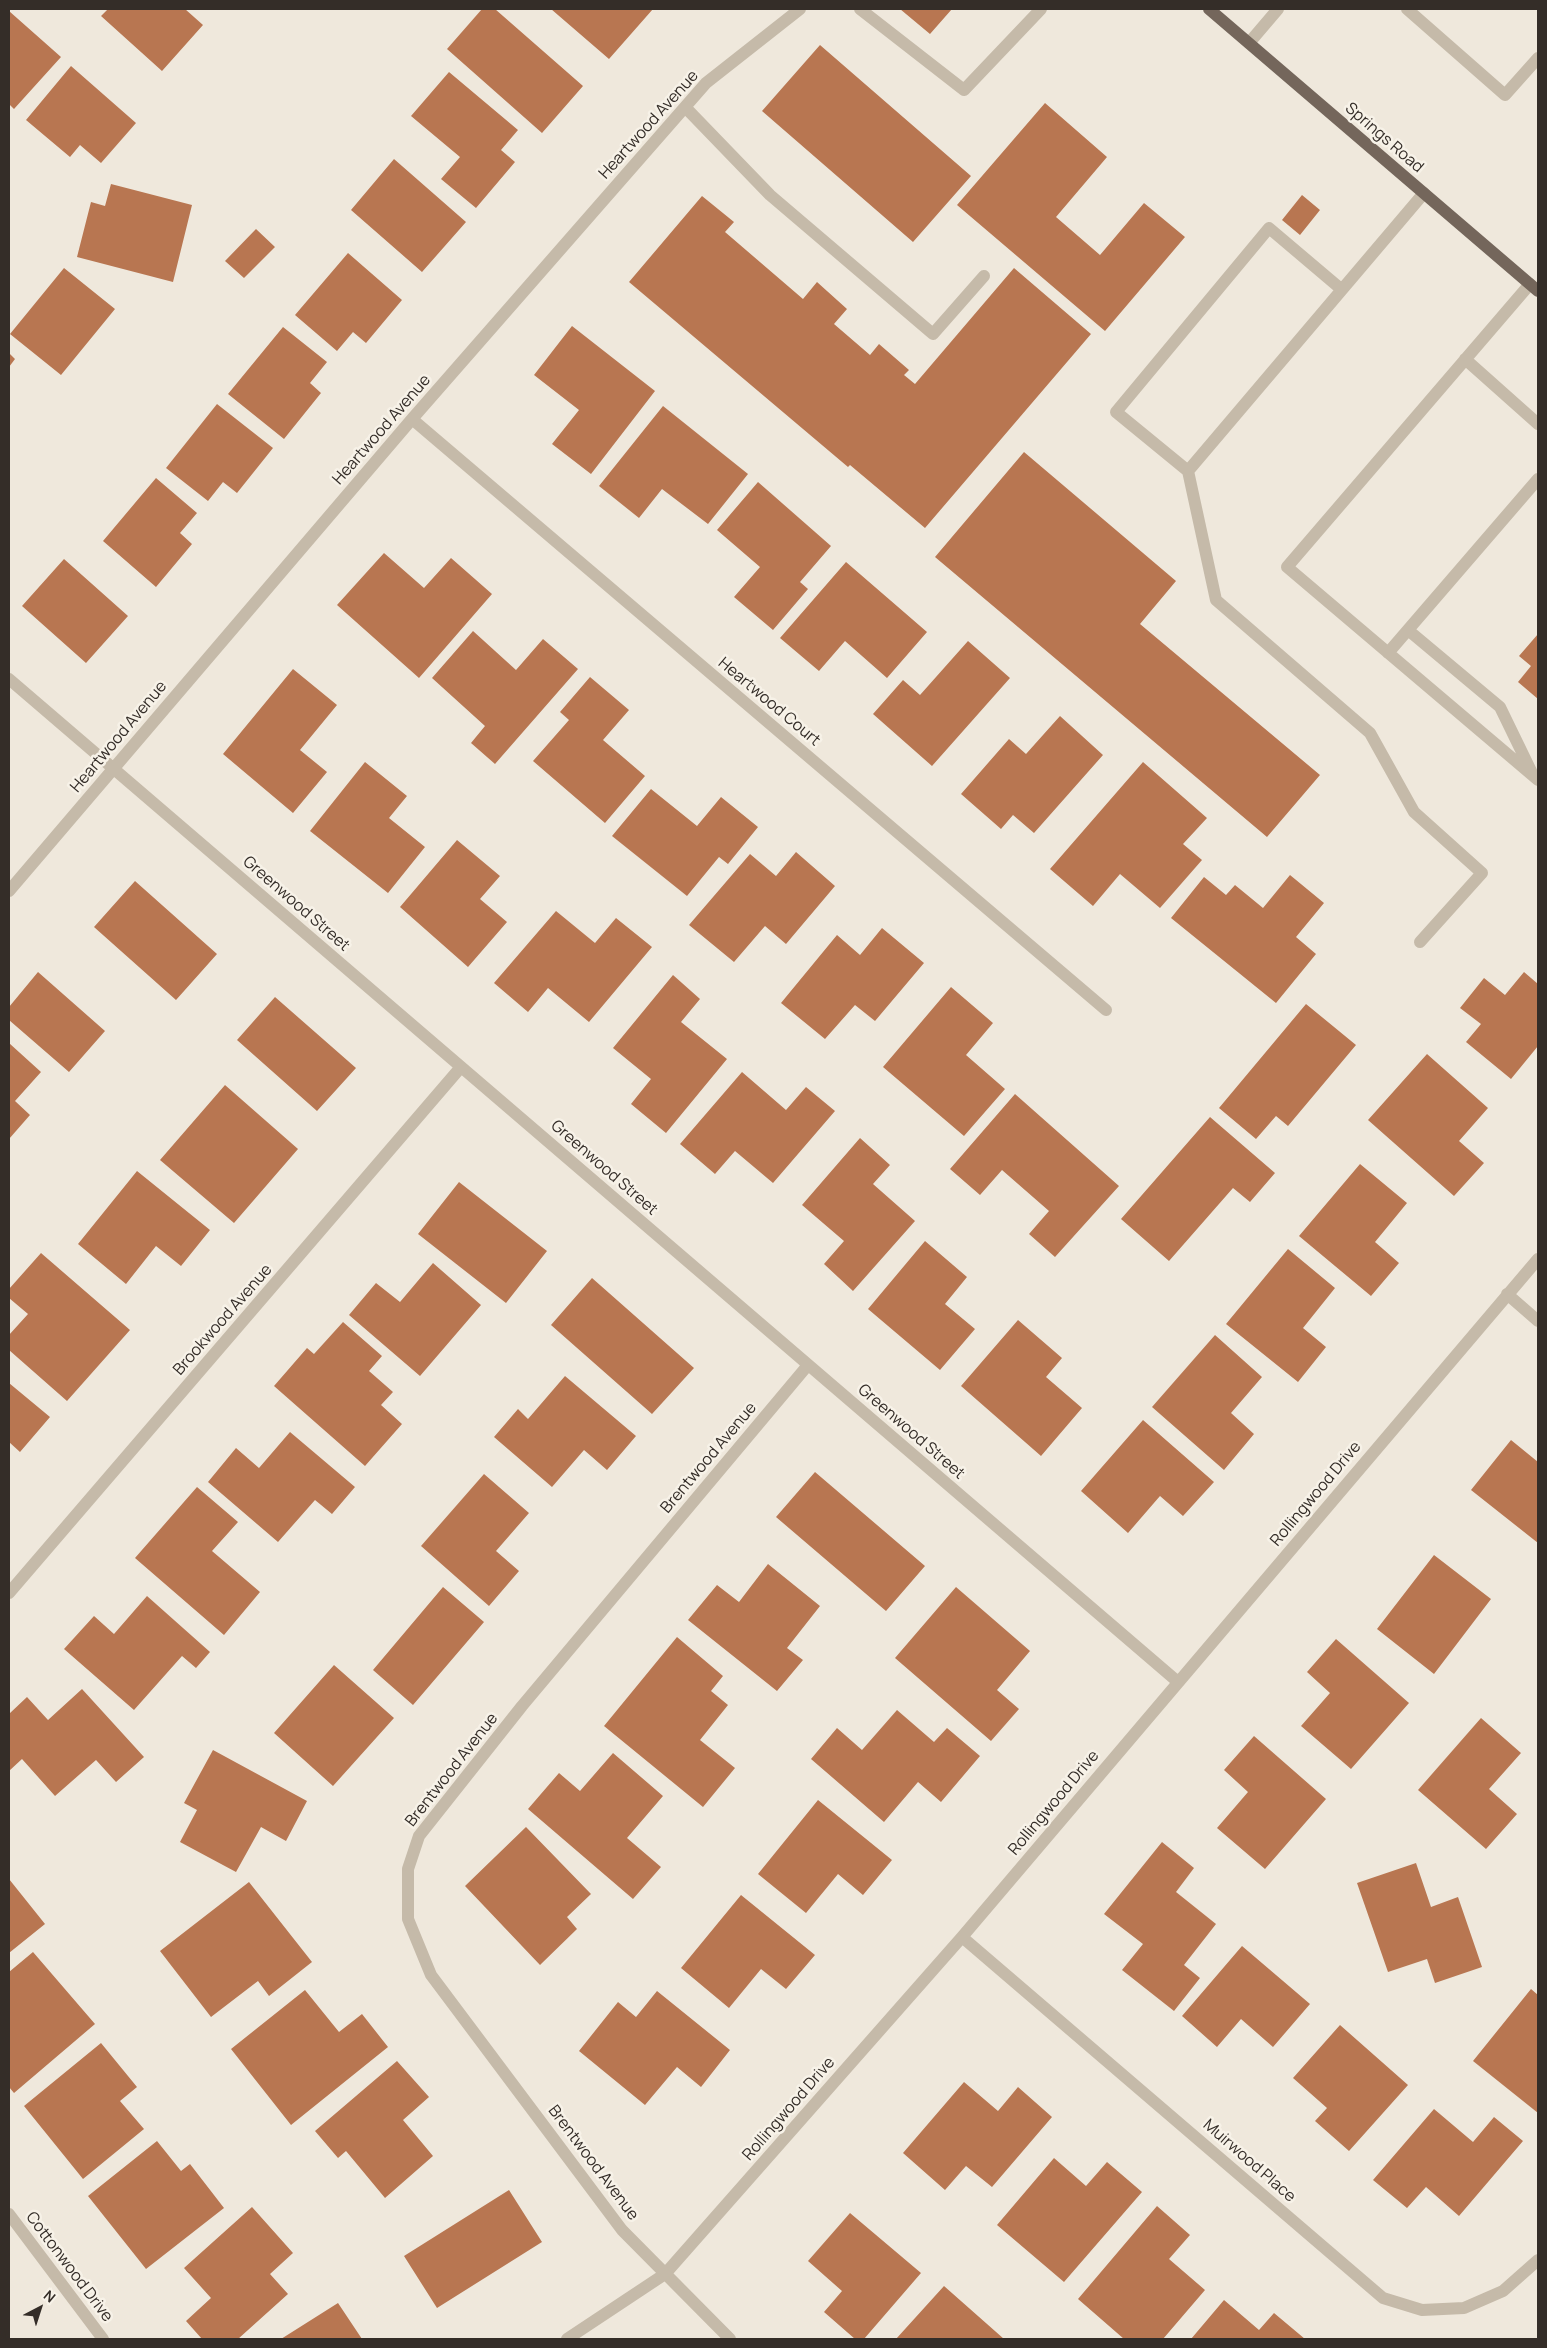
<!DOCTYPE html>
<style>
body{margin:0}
#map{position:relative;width:1547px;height:2348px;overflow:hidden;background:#efe8dc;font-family:Manrope,sans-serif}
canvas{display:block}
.frame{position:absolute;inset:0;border:10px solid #342d28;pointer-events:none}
.north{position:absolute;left:15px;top:2283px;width:50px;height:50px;-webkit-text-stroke:4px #f7f2e8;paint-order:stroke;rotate:40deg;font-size:14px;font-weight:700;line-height:20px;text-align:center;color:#342d28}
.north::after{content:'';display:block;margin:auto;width:18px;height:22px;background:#342d28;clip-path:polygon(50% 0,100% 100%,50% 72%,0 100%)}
</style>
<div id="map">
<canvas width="1547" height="2348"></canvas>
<div class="frame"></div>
<div class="north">N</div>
</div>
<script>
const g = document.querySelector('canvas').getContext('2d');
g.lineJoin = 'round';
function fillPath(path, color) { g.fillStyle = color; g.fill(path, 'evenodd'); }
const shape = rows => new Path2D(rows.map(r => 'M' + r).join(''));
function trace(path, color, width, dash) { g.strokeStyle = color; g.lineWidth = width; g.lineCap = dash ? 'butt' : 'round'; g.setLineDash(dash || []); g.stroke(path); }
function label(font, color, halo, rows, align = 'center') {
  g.font = font + ' Manrope,sans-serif'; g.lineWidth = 5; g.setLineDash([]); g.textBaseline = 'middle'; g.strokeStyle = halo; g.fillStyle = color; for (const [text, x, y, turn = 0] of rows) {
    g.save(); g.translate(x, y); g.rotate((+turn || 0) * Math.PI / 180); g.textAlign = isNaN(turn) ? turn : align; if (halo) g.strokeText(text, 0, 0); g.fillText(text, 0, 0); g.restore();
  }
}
fillPath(shape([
 [108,9,185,9,203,25,162,71,101,16],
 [482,9,495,9,583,86,542,133,447,49],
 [551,9,653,9,609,59],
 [900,9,952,9,930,34],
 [9,11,61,57,14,109,9,104],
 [820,45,971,176,913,242,762,111],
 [71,66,136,123,101,163,80,145,70,157,26,120],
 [449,72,518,130,501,150,515,162,476,208,441,179,460,157,411,116],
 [1045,103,1107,157,1056,217,1100,255,1144,203,1185,237,1105,331,957,205],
 [394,159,466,222,422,272,351,210],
 [111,184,192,205,173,282,77,257,91,202,105,206],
 [1302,195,1320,210,1300,235,1282,220],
 [702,196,734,222,725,232,803,299,817,282,847,309,834,324,870,355,879,344,909,370,904,375,915,384,1014,268,1091,334,925,528,850,465,848,467,629,282],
 [256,229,275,247,244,278,225,261],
 [348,253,402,300,366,343,353,332,337,351,295,315],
 [64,268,115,309,61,375,10,334],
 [572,326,655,391,591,474,552,444,579,410,534,375],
 [283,327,327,362,310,383,321,393,284,439,228,394],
 [9,353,15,359,9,367],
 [217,404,273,448,237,493,223,482,208,501,166,468],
 [663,406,748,474,708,524,662,489,639,518,599,486],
 [1024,452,1176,581,1140,624,1320,775,1267,837,935,557],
 [156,478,197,513,180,533,192,544,156,587,103,541],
 [758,482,831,546,800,582,808,589,773,630,734,597,760,567,717,530],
 [384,553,424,588,451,558,492,594,419,678,337,605],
 [64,559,128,616,86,663,22,606],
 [846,562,927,632,887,678,845,641,819,671,780,638],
 [473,631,516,670,543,639,578,669,495,764,471,743,485,726,432,678],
 [1538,634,1538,699,1518,682,1531,666,1519,656],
 [968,641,1010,678,932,766,873,714,903,680,920,695],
 [293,669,337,705,300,750,327,772,293,813,223,754],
 [590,677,629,710,603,740,645,776,605,823,533,761,569,720,560,712],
 [1060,716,1103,755,1034,833,1013,815,1001,829,961,794,1009,739,1026,754],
 [365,762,407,796,389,818,425,847,388,893,310,831],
 [1143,762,1207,818,1183,844,1202,860,1160,908,1120,874,1093,906,1050,869],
 [651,789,697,826,721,797,758,827,728,864,719,857,687,896,612,836],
 [457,840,500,876,480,899,507,922,468,967,400,907],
 [796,852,835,886,786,944,765,926,734,962,689,925,750,854,776,876],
 [1290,875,1324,903,1296,937,1316,954,1276,1003,1171,918,1204,877,1226,895,1235,885,1263,908],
 [135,881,217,954,176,1000,94,927],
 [556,911,595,943,616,918,652,947,589,1022,548,988,528,1012,494,983],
 [882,928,924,963,875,1021,855,1005,825,1039,781,1003,837,935,860,955],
 [38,972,105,1031,69,1072,9,1020,9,1007],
 [1524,972,1538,984,1538,1046,1511,1079,1466,1042,1481,1024,1460,1008,1484,978,1505,995],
 [673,975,700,999,681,1022,727,1059,666,1133,631,1104,651,1079,613,1048],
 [951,987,993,1023,966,1055,1005,1089,964,1136,883,1067],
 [275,997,356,1068,317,1111,237,1040],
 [1306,1004,1356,1045,1288,1126,1276,1116,1256,1139,1219,1108],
 [9,1043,41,1072,15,1101,30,1115,9,1139],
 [1427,1054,1488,1108,1459,1141,1484,1163,1454,1196,1368,1120],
 [742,1072,786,1110,806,1087,835,1111,773,1183,735,1151,715,1174,680,1144],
 [225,1085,298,1149,234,1223,160,1160],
 [1015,1094,1119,1186,1055,1257,1029,1234,1049,1211,1002,1170,980,1195,950,1169],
 [1210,1117,1275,1173,1250,1202,1233,1188,1169,1261,1121,1219],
 [860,1138,890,1165,873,1184,915,1221,853,1291,824,1264,844,1241,802,1205],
 [1360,1164,1407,1203,1375,1242,1399,1263,1371,1296,1299,1236],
 [137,1171,210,1230,181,1266,156,1246,126,1284,78,1244],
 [459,1182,547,1251,506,1303,418,1234],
 [925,1241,967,1277,945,1304,975,1329,940,1370,868,1309],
 [1288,1249,1335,1288,1303,1328,1326,1347,1298,1382,1226,1324],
 [41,1253,130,1330,67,1401,9,1350,9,1335,28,1314,9,1298,9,1289],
 [433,1263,481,1305,420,1376,349,1315,376,1283,400,1302],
 [592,1278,694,1368,652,1414,551,1325],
 [1018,1320,1062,1358,1046,1377,1082,1408,1041,1456,961,1386],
 [343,1322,382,1356,369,1371,393,1392,381,1405,402,1424,365,1466,274,1386,307,1348,314,1354],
 [1215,1335,1262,1377,1231,1413,1254,1434,1224,1470,1152,1407],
 [565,1376,636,1436,607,1470,584,1450,552,1487,494,1437,518,1409,528,1419],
 [9,1383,50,1417,20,1452,9,1442],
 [1143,1420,1214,1482,1183,1516,1160,1496,1128,1533,1081,1491],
 [290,1432,355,1487,332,1514,315,1500,278,1542,208,1482,236,1448,259,1468],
 [1511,1440,1538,1462,1538,1543,1471,1490],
 [815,1472,925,1566,886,1611,776,1517],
 [484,1474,529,1513,496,1551,519,1571,489,1606,421,1546],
 [197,1487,238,1522,212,1551,260,1592,224,1635,135,1558],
 [1434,1555,1491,1599,1434,1674,1377,1629],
 [768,1564,820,1606,787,1648,803,1660,777,1691,688,1620,717,1585,739,1602],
 [443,1587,484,1622,413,1705,373,1670],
 [956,1587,1030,1651,997,1690,1019,1709,991,1741,895,1658],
 [147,1596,210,1652,196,1668,182,1656,134,1710,64,1649,94,1616,114,1634],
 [677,1637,723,1676,711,1691,728,1705,700,1740,735,1768,703,1807,604,1726],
 [1336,1639,1409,1703,1351,1769,1301,1726,1330,1693,1307,1672],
 [334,1665,394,1718,333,1786,274,1733],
 [82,1689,144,1757,116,1782,96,1760,55,1796,22,1759,9,1771,9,1714,27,1697,48,1720],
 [897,1710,934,1742,947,1728,980,1756,941,1802,918,1782,884,1822,811,1759,837,1728,862,1750],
 [1481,1718,1521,1753,1489,1789,1517,1814,1486,1849,1418,1790],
 [1254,1736,1326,1799,1265,1869,1217,1828,1248,1792,1224,1770],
 [213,1750,307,1801,286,1841,261,1827,236,1872,180,1842,197,1810,184,1803],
 [613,1753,663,1796,627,1838,661,1867,633,1899,528,1809,559,1773,580,1791],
 [818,1800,892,1860,863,1895,838,1874,806,1913,758,1874],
 [526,1827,591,1894,567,1917,577,1929,540,1965,465,1886],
 [1162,1842,1194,1868,1176,1892,1216,1924,1184,1965,1200,1978,1174,2011,1122,1970,1143,1944,1104,1914],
 [1416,1863,1431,1907,1458,1897,1482,1967,1435,1983,1427,1959,1388,1972,1357,1883],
 [9,1879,45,1924,9,1953],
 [249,1882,312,1962,269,1996,258,1981,211,2017,160,1951],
 [741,1895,815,1955,786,1989,761,1969,729,2008,681,1968],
 [1242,1946,1310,2004,1273,2047,1241,2019,1217,2047,1182,2016],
 [33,1952,95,2024,14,2093,9,2087,9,1972],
 [1531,1989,1538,1995,1538,2113,1473,2061],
 [305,1990,339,2032,362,2014,388,2047,291,2125,231,2049],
 [657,1991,730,2050,701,2087,677,2067,645,2105,579,2051,618,2002,636,2017],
 [1340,2025,1408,2085,1349,2151,1315,2121,1327,2108,1293,2078],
 [101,2043,137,2087,120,2101,144,2129,83,2179,24,2106],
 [397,2061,429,2097,403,2120,433,2156,385,2198,346,2151,338,2158,315,2131],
 [964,2082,998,2111,1018,2087,1052,2117,992,2187,966,2166,945,2190,903,2153],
 [1434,2109,1473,2142,1494,2117,1523,2141,1459,2216,1426,2187,1407,2208,1373,2180],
 [157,2141,181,2171,190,2164,224,2208,146,2269,88,2196],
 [1054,2158,1086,2186,1107,2162,1142,2192,1064,2282,997,2225],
 [509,2190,542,2242,437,2308,404,2256],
 [1157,2206,1190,2235,1169,2259,1205,2290,1163,2339,1124,2339,1078,2299],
 [252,2207,293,2253,270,2274,288,2294,238,2339,202,2339,186,2321,211,2298,184,2268],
 [850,2213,921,2273,864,2339,855,2339,824,2312,842,2291,808,2261],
 [944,2286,1004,2339,896,2339],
 [1224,2300,1259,2330,1274,2313,1305,2339,1191,2339],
 [338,2303,362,2339,281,2339]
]), '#b87651');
trace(shape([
 [860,9,964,90,1041,9],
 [1407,9,1505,95,1538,58],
 [1249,43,1278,9],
 [685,107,770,195,933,334,984,276],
 [1530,284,1287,567,1538,780],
 [1465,359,1538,424],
 [412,419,1106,1010],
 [1188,471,1116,412,1269,228,1341,289],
 [1408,630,1500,707,1533,775],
 [1388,653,1538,479],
 [9,679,1178,1682],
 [9,891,412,419,706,83,800,9],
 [1420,942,1482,873,1414,812,1370,733,1216,600,1188,471,1424,193],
 [1507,1294,1538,1321],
 [9,1593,461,1067],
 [962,1937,1383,2298,1422,2310,1464,2308,1503,2291,1538,2260],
 [9,2214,103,2339],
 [567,2339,665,2274,962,1937,1538,1259],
 [730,2339,622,2230,431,1975,408,1919,408,1869,419,1836,522,1706,808,1365]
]), '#c5baa9', 12);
trace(shape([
 [1209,9,1538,291]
]), '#74665b', 12);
label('16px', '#342d28', '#f7f2e8', [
 ["Heartwood Avenue",649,125,-48],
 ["Springs Road",1384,138,41],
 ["Heartwood Avenue",382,430,-49],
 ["Heartwood Court",769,702,40],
 ["Heartwood Avenue",119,737,-50],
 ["Greenwood Street",296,904,41],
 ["Greenwood Street",604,1168,41],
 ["Brookwood Avenue",223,1320,-49],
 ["Greenwood Street",911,1432,41],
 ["Brentwood Avenue",709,1458,-50],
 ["Rollingwood Drive",1316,1494,-50],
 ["Brentwood Avenue",452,1770,-52],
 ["Rollingwood Drive",1054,1803,-50],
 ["Rollingwood Drive",789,2109,-49],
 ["Muirwood Place",1249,2161,41],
 ["Brentwood Avenue",593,2163,53],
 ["Cottonwood Drive",69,2267,53]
]);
</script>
